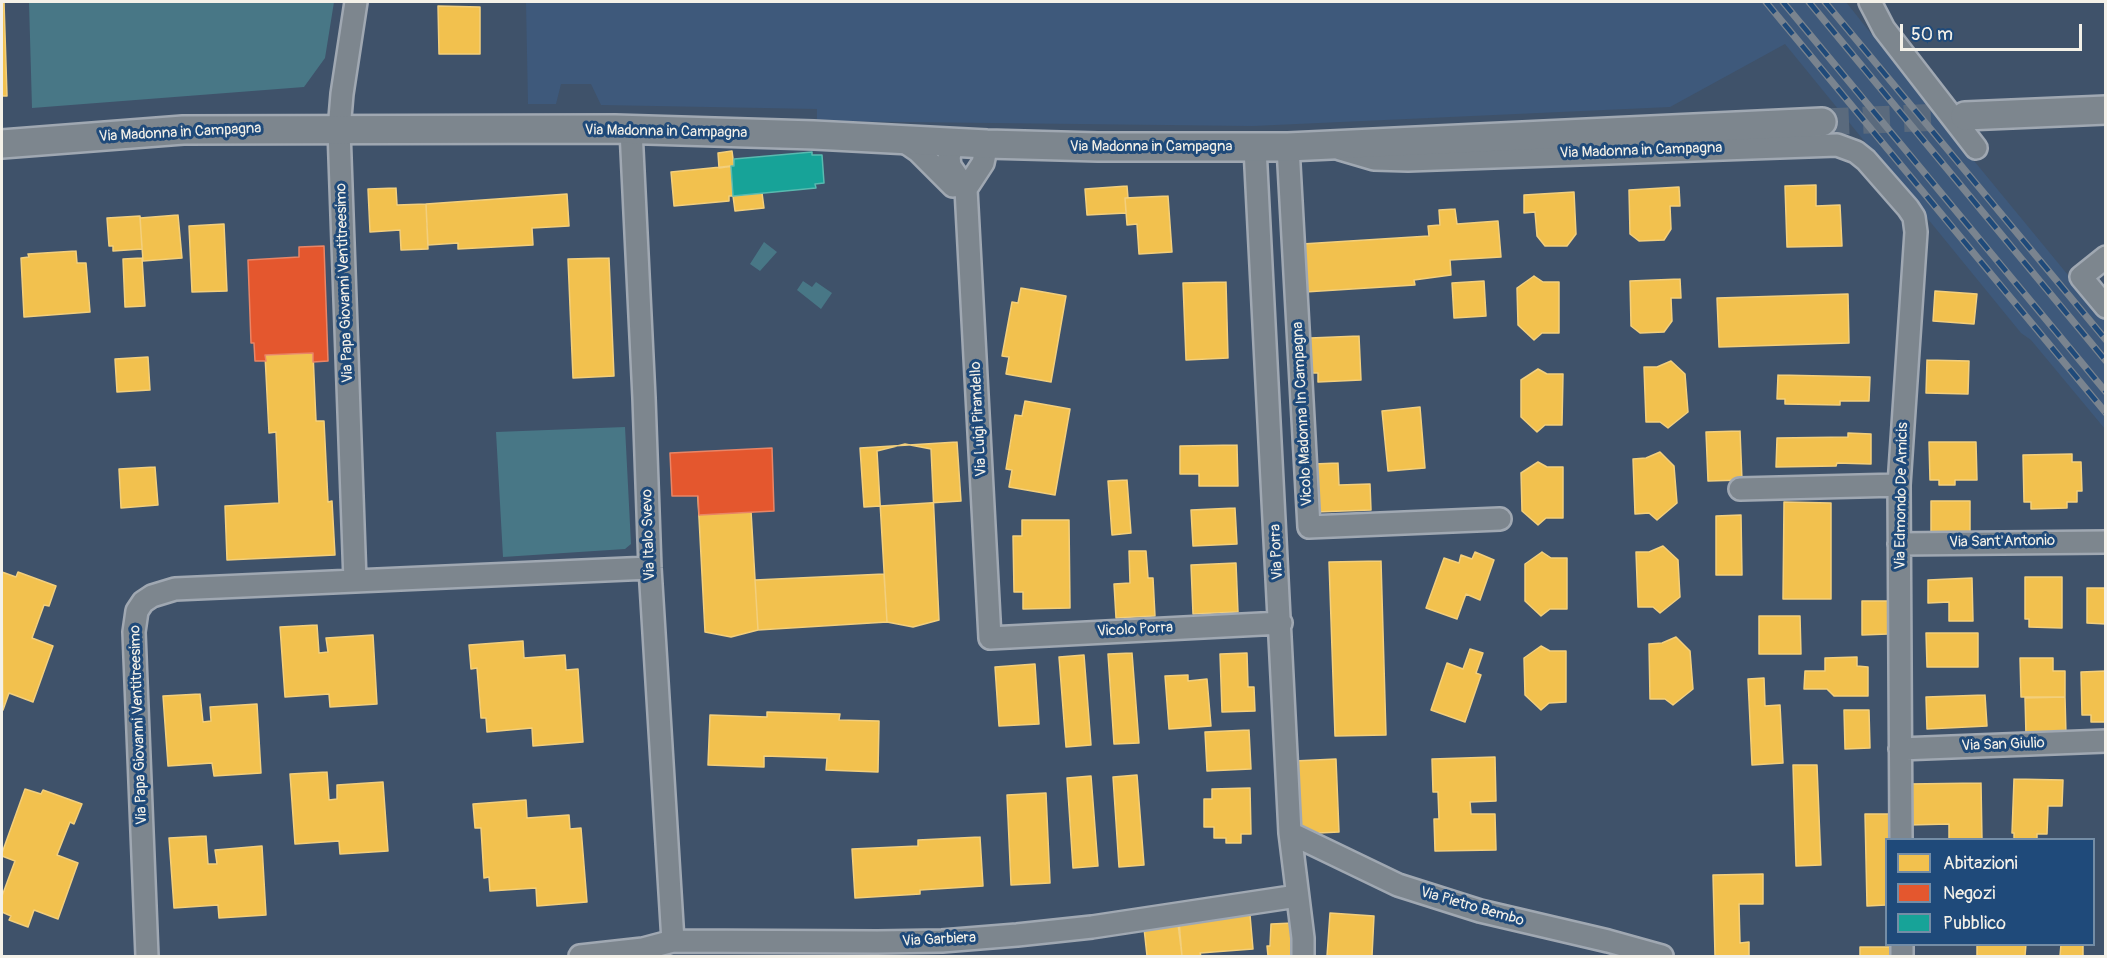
<!DOCTYPE html>
<style>
body{margin:0}
#map{position:relative;width:2107px;height:958px;overflow:hidden;background:#3f526a;font-family:Pangolin,sans-serif}
canvas{display:block}
.frame{position:absolute;inset:0;border:3px solid #f4f1e8;pointer-events:none}
.legend{position:absolute;left:1885px;top:838px;width:210px;height:108px;box-sizing:border-box;background:#1f4a7a;border:2px solid #748da6;margin:0;padding:8px 10px;list-style:none;font-size:18px;color:#f4f1e8}
.legend li{display:flex;align-items:center;gap:12px;height:30px}
.legend b{width:30px;border:2px solid #748da6}
.scale{position:absolute;left:1900px;top:24px;width:182px;height:27px;box-sizing:border-box;border:3px solid #f4f1e8;border-top:0;padding-left:8px;font-size:18px;line-height:21px;white-space:nowrap;color:#f4f1e8;-webkit-text-stroke:4px #1f4a7a;paint-order:stroke}
</style>
<div id="map">
<canvas width="2107" height="958"></canvas>
<div class="frame"></div>
<ul class="legend">
<li><b style="height:16px;background:#f2c14e"></b>Abitazioni</li>
<li><b style="height:16px;background:#e4572e"></b>Negozi</li>
<li><b style="height:16px;background:#17a398"></b>Pubblico</li>
</ul>
<div class="scale">50 m</div>
</div>
<script>
const g = document.querySelector('canvas').getContext('2d');
g.lineJoin = 'round';
function fillPath(path, color) { g.fillStyle = color; g.fill(path, 'evenodd'); }
const shape = rows => new Path2D(rows.map(r => 'M' + r).join(''));
function trace(path, color, width, dash) { g.strokeStyle = color; g.lineWidth = width; g.lineCap = dash ? 'butt' : 'round'; g.setLineDash(dash || []); g.stroke(path); }
function label(font, color, halo, rows, align = 'center') {
  g.font = font + ' Pangolin,sans-serif'; g.lineWidth = 6; g.setLineDash([]); g.textBaseline = 'middle'; g.strokeStyle = halo; g.fillStyle = color; for (const [text, x, y, turn = 0] of rows) {
    g.save(); g.translate(x, y); g.rotate((+turn || 0) * Math.PI / 180); g.textAlign = isNaN(turn) ? turn : align; if (halo) g.strokeText(text, 0, 0); g.fillText(text, 0, 0); g.restore();
  }
}
fillPath(shape([
 [526,2,1846,2,1919,94,2105,320,2105,429,2031,340,2021,333,1785,44,1670,107,1253,126,817,121,817,109,601,105,591,84,561,84,556,104,528,104]
]), '#3e597b');
fillPath(shape([
 [29,2,334,2,325,58,304,87,32,108],
 [764,242,777,252,760,271,750,264],
 [803,281,812,287,816,282,832,293,821,309,797,290],
 [625,427,631,544,625,549,503,557,496,432]
]), '#487786');
const homes = shape([
 [2,2,4,2,7,96,2,96,2,2],
 [438,6,480,7,480,54,439,54,438,6],
 [732,151,734,166,719,168,718,153,732,151],
 [731,166,733,196,729,196,729,201,674,206,671,172,731,166],
 [1816,185,1816,206,1840,205,1842,246,1787,247,1785,186,1816,185],
 [1127,186,1128,198,1125,198,1126,213,1087,215,1085,189,1127,186],
 [1679,187,1680,206,1670,206,1671,229,1664,240,1639,241,1630,234,1629,190,1679,187],
 [396,188,397,205,426,204,428,249,401,250,400,230,370,232,368,189,396,188],
 [1574,192,1576,234,1567,246,1545,246,1537,236,1535,212,1524,213,1524,195,1574,192],
 [762,193,764,208,735,211,733,196,762,193],
 [567,194,569,226,532,228,533,245,458,249,458,243,428,245,426,204,567,194],
 [1168,196,1172,252,1139,254,1137,224,1127,225,1125,198,1168,196],
 [1455,209,1457,224,1498,221,1501,257,1450,260,1451,275,1414,280,1415,285,1305,292,1302,244,1429,236,1428,226,1440,225,1439,210,1455,209],
 [178,215,182,258,143,261,140,218,178,215],
 [140,216,142,249,113,251,113,246,109,246,107,218,140,216],
 [224,224,227,291,192,292,189,226,224,224],
 [76,251,77,263,86,263,90,312,24,317,21,258,29,257,28,254,76,251],
 [142,258,145,306,125,307,123,259,142,258],
 [609,258,614,376,573,378,568,259,609,258],
 [1534,276,1543,282,1559,282,1559,333,1542,333,1534,340,1518,325,1517,288,1534,276],
 [1680,279,1681,298,1671,298,1672,321,1664,332,1640,333,1631,326,1630,281,1680,279],
 [1484,281,1486,316,1454,318,1452,283,1484,281],
 [1226,282,1228,358,1186,360,1183,283,1226,282],
 [1021,288,1066,296,1051,382,1006,374,1009,357,1002,356,1012,302,1018,303,1021,288],
 [1935,291,1977,294,1974,324,1933,321,1935,291],
 [1848,294,1849,343,1719,347,1717,298,1848,294],
 [1359,336,1361,380,1318,382,1318,373,1312,373,1310,338,1359,336],
 [313,353,316,421,324,421,328,502,332,501,335,555,227,560,225,506,279,503,276,432,269,433,265,355,313,353],
 [148,357,150,390,117,392,115,359,148,357],
 [1927,360,1969,361,1968,394,1926,393,1927,360],
 [1671,361,1685,374,1688,412,1668,428,1660,422,1646,422,1644,367,1657,367,1671,361],
 [1538,369,1547,374,1563,374,1562,425,1545,425,1537,432,1521,417,1521,380,1538,369],
 [1778,375,1870,377,1869,401,1840,401,1840,405,1785,404,1785,399,1777,399,1778,375],
 [1025,401,1070,409,1055,495,1009,487,1012,470,1006,469,1015,415,1022,416,1025,401],
 [1420,407,1425,468,1388,471,1382,411,1420,407],
 [1740,431,1742,480,1708,481,1706,432,1740,431],
 [1848,433,1871,434,1871,464,1837,463,1836,466,1776,467,1777,438,1848,437,1848,433],
 [957,442,961,501,864,507,860,448,957,442],
 [1929,442,1976,442,1977,480,1955,480,1955,485,1939,485,1939,480,1930,480,1929,442],
 [905,444,931,449,939,620,913,627,887,622,877,451,905,444],
 [1237,445,1238,486,1199,486,1199,474,1180,474,1180,446,1237,445],
 [1660,452,1674,466,1677,503,1657,520,1649,513,1635,514,1633,459,1646,458,1660,452],
 [2072,454,2072,462,2081,462,2082,491,2077,491,2077,502,2067,502,2067,508,2031,509,2031,502,2024,502,2023,455,2072,454],
 [722,455,748,460,758,630,731,637,705,632,696,461,722,455],
 [1538,462,1547,467,1563,467,1563,518,1546,518,1538,525,1522,511,1521,473,1538,462],
 [1338,463,1339,485,1370,484,1371,510,1315,512,1313,464,1338,463],
 [155,467,158,505,121,508,119,469,155,467],
 [1127,480,1131,533,1112,535,1108,481,1127,480],
 [1931,501,1970,501,1970,534,1931,534,1931,501],
 [1784,502,1831,503,1831,599,1783,599,1784,502],
 [1235,508,1237,544,1193,546,1191,510,1235,508],
 [1741,515,1742,575,1716,575,1716,516,1741,515],
 [1022,520,1069,520,1070,608,1023,609,1023,592,1014,592,1013,536,1022,536,1022,520],
 [1663,546,1678,560,1680,597,1660,613,1653,607,1638,607,1636,552,1649,552,1663,546],
 [1129,551,1146,551,1148,578,1153,578,1155,616,1116,618,1114,584,1130,583,1129,551],
 [1475,552,1494,560,1480,600,1466,594,1457,619,1426,608,1444,558,1459,563,1461,555,1472,559,1475,552],
 [1542,552,1551,558,1567,558,1567,609,1550,609,1541,616,1525,601,1525,564,1542,552],
 [1381,561,1386,735,1335,736,1329,562,1381,561],
 [1236,563,1238,612,1193,614,1191,565,1236,563],
 [2,572,16,577,18,572,56,586,49,606,44,605,32,638,53,646,33,702,9,693,3,710,2,572],
 [884,574,887,622,758,630,755,580,884,574],
 [2025,577,2062,577,2062,628,2029,627,2029,619,2025,619,2025,577],
 [1972,578,1973,621,1949,621,1949,602,1928,603,1928,580,1972,578],
 [2087,588,2106,588,2106,624,2087,623,2087,588],
 [1862,601,1888,601,1888,634,1862,635,1862,601],
 [1759,616,1800,616,1801,654,1759,654,1759,616],
 [317,625,319,653,328,652,326,638,373,635,377,704,330,707,329,694,285,697,280,627,317,625],
 [1926,633,1978,633,1978,667,1927,667,1926,633],
 [1676,637,1690,651,1693,689,1673,705,1665,699,1650,699,1649,644,1662,643,1676,637],
 [523,641,524,658,565,655,566,670,578,669,583,742,533,746,532,728,487,732,486,718,481,718,477,668,471,669,469,645,523,641],
 [1541,646,1550,651,1566,651,1566,702,1549,703,1541,710,1525,695,1524,658,1541,646],
 [1470,649,1483,653,1476,673,1481,675,1465,722,1431,710,1447,663,1463,669,1470,649],
 [1132,653,1139,743,1114,744,1108,654,1132,653],
 [1247,653,1248,687,1254,687,1255,711,1222,712,1220,654,1247,653],
 [1084,655,1091,745,1066,747,1059,657,1084,655],
 [1857,657,1857,666,1868,667,1868,696,1834,696,1827,689,1804,689,1805,671,1825,671,1825,658,1857,657],
 [2020,658,2053,658,2053,671,2065,671,2065,697,2021,697,2020,658],
 [1035,664,1039,724,999,726,995,667,1035,664],
 [2106,671,2106,722,2091,722,2091,715,2082,715,2081,672,2106,671],
 [1188,675,1188,681,1207,679,1211,726,1169,729,1165,676,1188,675],
 [1764,678,1765,706,1780,705,1783,763,1752,765,1748,679,1764,678],
 [200,694,203,722,211,721,210,707,257,704,261,773,214,776,212,763,168,766,163,696,200,694],
 [1985,695,1987,726,1927,729,1926,697,1985,695],
 [2065,697,2066,735,2026,736,2025,698,2065,697],
 [1844,710,1869,710,1870,748,1845,749,1844,710],
 [767,712,840,714,839,720,879,721,878,772,826,770,827,758,764,756,764,767,708,765,710,715,767,717,767,712],
 [1249,730,1251,769,1207,771,1205,732,1249,730],
 [1495,757,1496,801,1470,802,1471,814,1495,814,1496,850,1435,851,1434,819,1439,819,1438,792,1433,792,1432,759,1495,757],
 [1336,759,1339,832,1297,834,1294,761,1336,759],
 [1793,765,1817,765,1821,865,1796,866,1793,765],
 [327,772,329,800,337,799,337,785,383,782,388,851,340,854,339,841,295,844,290,774,327,772],
 [1137,775,1144,865,1119,867,1113,777,1137,775],
 [1091,776,1098,866,1073,868,1067,778,1091,776],
 [2014,779,2063,780,2062,806,2048,806,2047,834,2037,834,2037,840,2014,840,2014,833,2012,833,2014,779],
 [1981,783,1982,840,1949,840,1949,824,1908,825,1908,784,1981,783],
 [1250,788,1251,834,1241,834,1241,843,1226,843,1226,838,1214,838,1214,827,1204,827,1204,799,1212,799,1212,789,1250,788],
 [25,789,41,794,43,790,82,804,74,824,70,822,57,855,78,863,58,919,34,910,28,927,9,920,11,916,2,912,2,896,15,861,2,856,2,853,25,789],
 [1046,793,1050,883,1011,885,1007,795,1046,793],
 [526,800,527,818,569,815,570,829,581,828,587,902,537,906,536,888,490,891,489,877,484,878,481,828,475,828,473,804,526,800],
 [1865,814,1894,814,1894,840,1886,840,1886,905,1867,906,1865,814],
 [206,836,208,864,217,864,215,850,262,846,266,915,219,918,218,905,174,908,169,838,206,836],
 [980,837,983,886,920,890,920,894,855,898,852,849,918,846,918,840,980,837],
 [1763,874,1763,904,1739,904,1740,943,1749,942,1749,956,1715,956,1713,875,1763,874],
 [1330,913,1374,916,1372,956,1327,956,1330,913],
 [1250,915,1253,949,1200,953,1201,956,1182,956,1179,921,1250,915],
 [1293,923,1292,956,1268,956,1267,946,1270,946,1271,924,1293,923],
 [1178,924,1182,956,1147,956,1144,928,1178,924],
 [1977,944,2026,944,2025,956,1977,956,1977,944],
 [2061,944,2083,944,2083,956,2060,956,2061,944],
 [1860,947,1895,947,1895,956,1860,956,1860,947]
]);
fillPath(homes, '#f2c14e');
trace(homes, '#f3cf7c', 1.5);
const shops = shape([
 [324,246,328,361,313,362,313,353,265,355,266,361,255,361,254,343,251,343,248,260,299,257,299,247,324,246],
 [772,448,774,511,699,515,698,496,672,496,670,453,772,448]
]);
fillPath(shops, '#e4572e');
trace(shops, '#e98566', 1.5);
const public = shape([
 [812,152,812,155,822,155,824,183,815,184,816,188,733,196,731,166,734,166,734,159,812,152]
]);
fillPath(public, '#17a398');
trace(public, '#59bab0', 1.5);
trace(shape([
 [1822,122,1965,116]
]), '#5a6a7d', 27, [27, 14]);
const minor = shape([
 [1870,2,1884,29,1976,148],
 [631,130,644,398,650,568,673,941],
 [902,140,918,151,953,186],
 [953,143,949,157,950,166,966,189,990,638,1281,623],
 [1288,147,1309,527,1500,519],
 [1255,148,1290,833,1303,938,1303,956],
 [1340,149,1374,159,1408,160,1837,145,1856,152,1866,160,1908,208,1914,217,1916,232,1899,485,1901,840],
 [966,189,983,163,987,144],
 [2106,257,2081,277,2106,307],
 [1740,489,1899,485],
 [1899,544,2106,542],
 [355,581,650,568],
 [1900,749,2106,741],
 [1290,833,1398,885,1480,911,1608,941,1662,956],
 [1902,944,1902,956],
 [147,956,134,632,137,611,143,602,152,596,175,589,355,581,339,130,342,94,356,2],
 [580,956,643,949,673,941,877,942,942,941,1017,935,1092,927,1297,896]
]);
const tertiary = shape([
 [1965,116,2106,110],
 [2,144,183,130,615,129,814,135,987,144,1098,147,1288,147,1822,122]
]);
trace(minor, '#a0a8b2', 26);
trace(tertiary, '#a0a8b2', 32);
trace(minor, '#7d868e', 21);
trace(tertiary, '#7d868e', 27);
const rail = shape([
 [1766,2,2106,413],
 [1783,2,2106,392],
 [1809,2,2106,361],
 [1825,2,2106,340]
]);
trace(rail, '#7a848f', 7);
trace(rail, '#1f4a7a', 4.5, [14]);
label('15px', '#f4f1e8', '#1f4a7a', [
 ["Via Madonna in Campagna",666,132,1],
 ["Via Madonna in Campagna",180,133,-3],
 ["Via Madonna in Campagna",1151,147],
 ["Via Madonna in Campagna",1641,151,-2],
 ["Via Papa Giovanni Ventitreesimo",345,283,-92],
 ["Vicolo Madonna In Campagna",1303,414,-93],
 ["Via Luigi Pirandello",979,419,-93],
 ["Via Edmondo De Amicis",1902,496,-89],
 ["Via Italo Svevo",649,535,-92],
 ["Via Sant'Antonio",2002,542,-1],
 ["Via Porra",1277,552,-93],
 ["Vicolo Porra",1135,630,-3],
 ["Via Papa Giovanni Ventitreesimo",139,725,-92],
 ["Via San Giulio",2003,745,-2],
 ["Via Pietro Bembo",1472,907,16],
 ["Via Garbiera",939,940,-3]
]);
</script>
